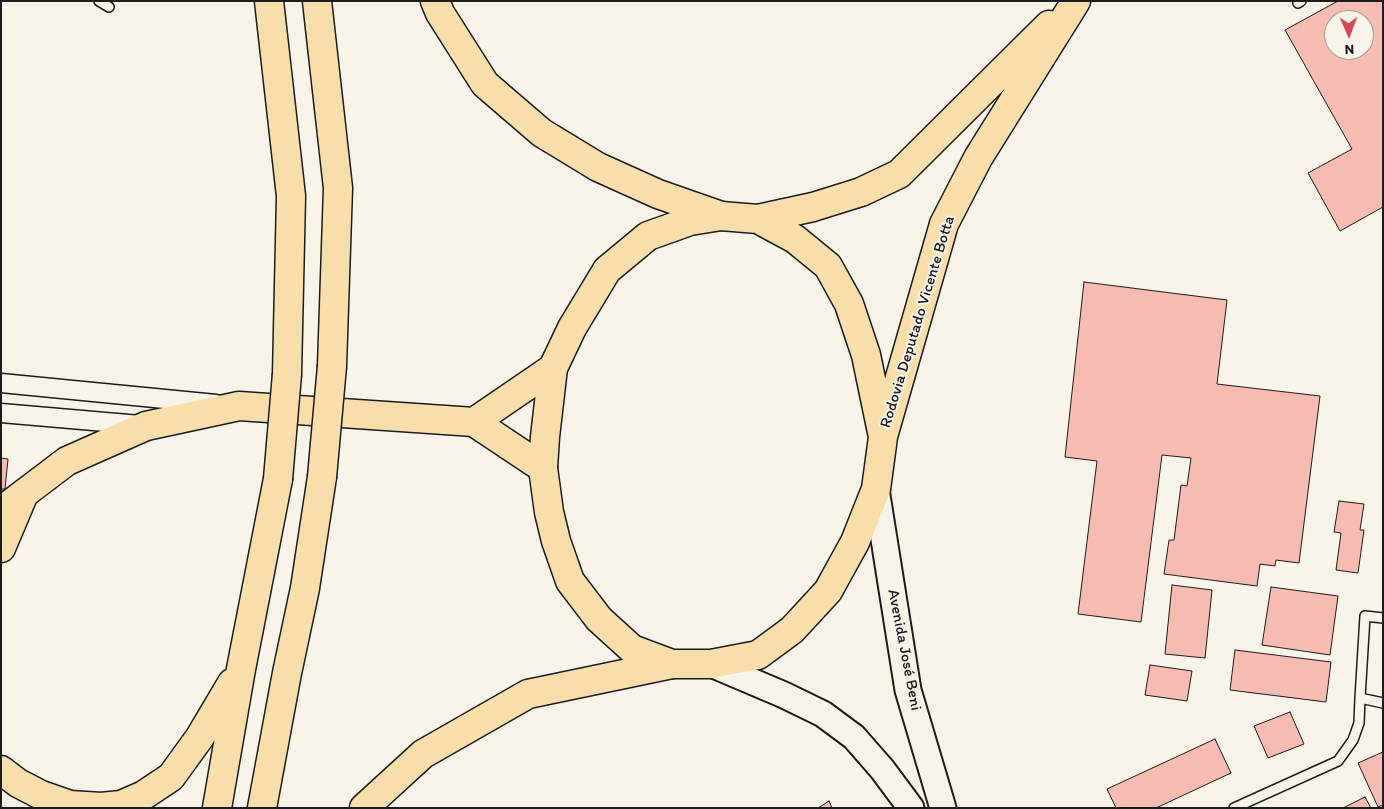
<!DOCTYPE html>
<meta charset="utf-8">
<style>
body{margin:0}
#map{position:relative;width:1384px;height:809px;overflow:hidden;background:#f7f3e8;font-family:Itim,sans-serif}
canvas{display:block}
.frame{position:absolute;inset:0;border:2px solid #1c1c1c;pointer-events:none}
.north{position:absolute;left:1324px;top:10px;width:50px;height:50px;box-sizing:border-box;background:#f7f3e8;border:1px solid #9f9d96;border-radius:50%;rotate:178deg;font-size:14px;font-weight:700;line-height:20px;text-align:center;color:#1c1c1c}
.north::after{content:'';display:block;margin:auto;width:18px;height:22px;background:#d1495b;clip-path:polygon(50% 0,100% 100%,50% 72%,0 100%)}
</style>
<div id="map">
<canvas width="1384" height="809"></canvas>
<div class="frame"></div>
<div class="north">N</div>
</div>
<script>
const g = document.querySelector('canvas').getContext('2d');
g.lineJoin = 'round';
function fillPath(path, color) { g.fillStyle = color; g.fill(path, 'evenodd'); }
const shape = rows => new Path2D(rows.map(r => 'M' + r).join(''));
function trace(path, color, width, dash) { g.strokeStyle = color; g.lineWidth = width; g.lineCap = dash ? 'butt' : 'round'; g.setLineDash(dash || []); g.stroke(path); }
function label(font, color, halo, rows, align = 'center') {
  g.font = font + ' Itim,sans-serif'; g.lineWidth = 4; g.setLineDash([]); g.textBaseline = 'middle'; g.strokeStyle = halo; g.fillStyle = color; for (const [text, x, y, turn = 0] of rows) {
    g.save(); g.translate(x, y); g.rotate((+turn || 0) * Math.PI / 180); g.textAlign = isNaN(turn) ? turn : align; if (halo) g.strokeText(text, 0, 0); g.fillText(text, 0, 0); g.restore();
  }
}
const building = shape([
 [1338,1,1383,1,1383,207,1340,231,1308,173,1352,149,1285,30,1338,1],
 [1334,20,1364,20,1364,50,1334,50,1334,20],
 [1084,282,1227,300,1217,384,1320,396,1299,563,1276,560,1275,566,1260,564,1257,586,1164,574,1169,540,1174,540,1181,485,1187,486,1191,458,1162,455,1141,622,1078,614,1097,461,1065,457,1084,282],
 [1,458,8,459,5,489,1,489,1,458],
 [1339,501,1364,504,1360,530,1364,530,1358,573,1336,570,1341,533,1334,532,1339,501],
 [1172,585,1212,590,1205,658,1165,654,1172,585],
 [1271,587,1338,596,1330,655,1262,645,1271,587],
 [1235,650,1331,662,1326,702,1230,690,1235,650],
 [1150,665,1192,671,1187,701,1145,695,1150,665],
 [1290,712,1304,744,1268,758,1254,726,1290,712],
 [1215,739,1231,773,1156,808,1116,808,1107,789,1215,739],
 [1383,752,1383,805,1378,807,1358,763,1383,752],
 [1365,797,1371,808,1343,808,1365,797],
 [829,801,832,808,818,808,829,801]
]);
fillPath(building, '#f6bbb1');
trace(building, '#1c1c1c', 1);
const lane = shape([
 [99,1,109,7],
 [1298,3,1301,1],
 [1383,618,1365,616,1360,698,1383,703],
 [1234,808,1338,761,1353,740,1359,723,1360,698]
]);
const street = shape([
 [1,383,216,404],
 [1,413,140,425]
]);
const secondary = shape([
 [876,489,908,690,943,808],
 [711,664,784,695,823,714,854,737,882,769,911,808]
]);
const primary = shape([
 [721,216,758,219,795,239,828,266,849,304,866,355,883,437,876,489,855,542,828,591,792,630,758,655,711,664,672,664,632,649,599,619,570,581,556,541,549,512,543,468,545,437,553,368,572,328,607,270,648,236,690,221,721,216],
 [758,219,813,207,861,192,899,174,1049,25],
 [884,433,944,224,978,158,1076,1]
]);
const highway = shape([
 [269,1,291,196,287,374],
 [317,1,338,188,332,366],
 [435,1,440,13,485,84,542,133,598,167,658,194,721,216],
 [474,422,553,368],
 [1,511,67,461,146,426,239,406,474,422,543,468],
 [1,548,23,496],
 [1,770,18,783,41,795,70,805,101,807,121,805,144,795,171,777,200,737,232,683],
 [217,808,241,669,278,479],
 [262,808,287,673,305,588,322,477],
 [364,808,423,754,528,694,672,664]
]);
trace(lane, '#1c1c1c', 12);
trace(street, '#1c1c1c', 21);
trace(secondary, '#1c1c1c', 29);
trace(primary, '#1c1c1c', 31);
trace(highway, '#1c1c1c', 31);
trace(lane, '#f7f3e8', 9);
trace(street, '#f7f3e8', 18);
trace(secondary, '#f7f3e8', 25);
trace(primary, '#f8deab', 28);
trace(highway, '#f8deab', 28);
const highwayBridge = shape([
 [322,477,332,366],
 [278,479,287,374]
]);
trace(highwayBridge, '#1c1c1c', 31, []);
trace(highwayBridge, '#f8deab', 28);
label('16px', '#1c1c1c', '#f7f3e8', [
 ["Rodovia Deputado Vicente Botta",918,322,-73],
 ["Avenida José Beni",904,650,79]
]);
</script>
